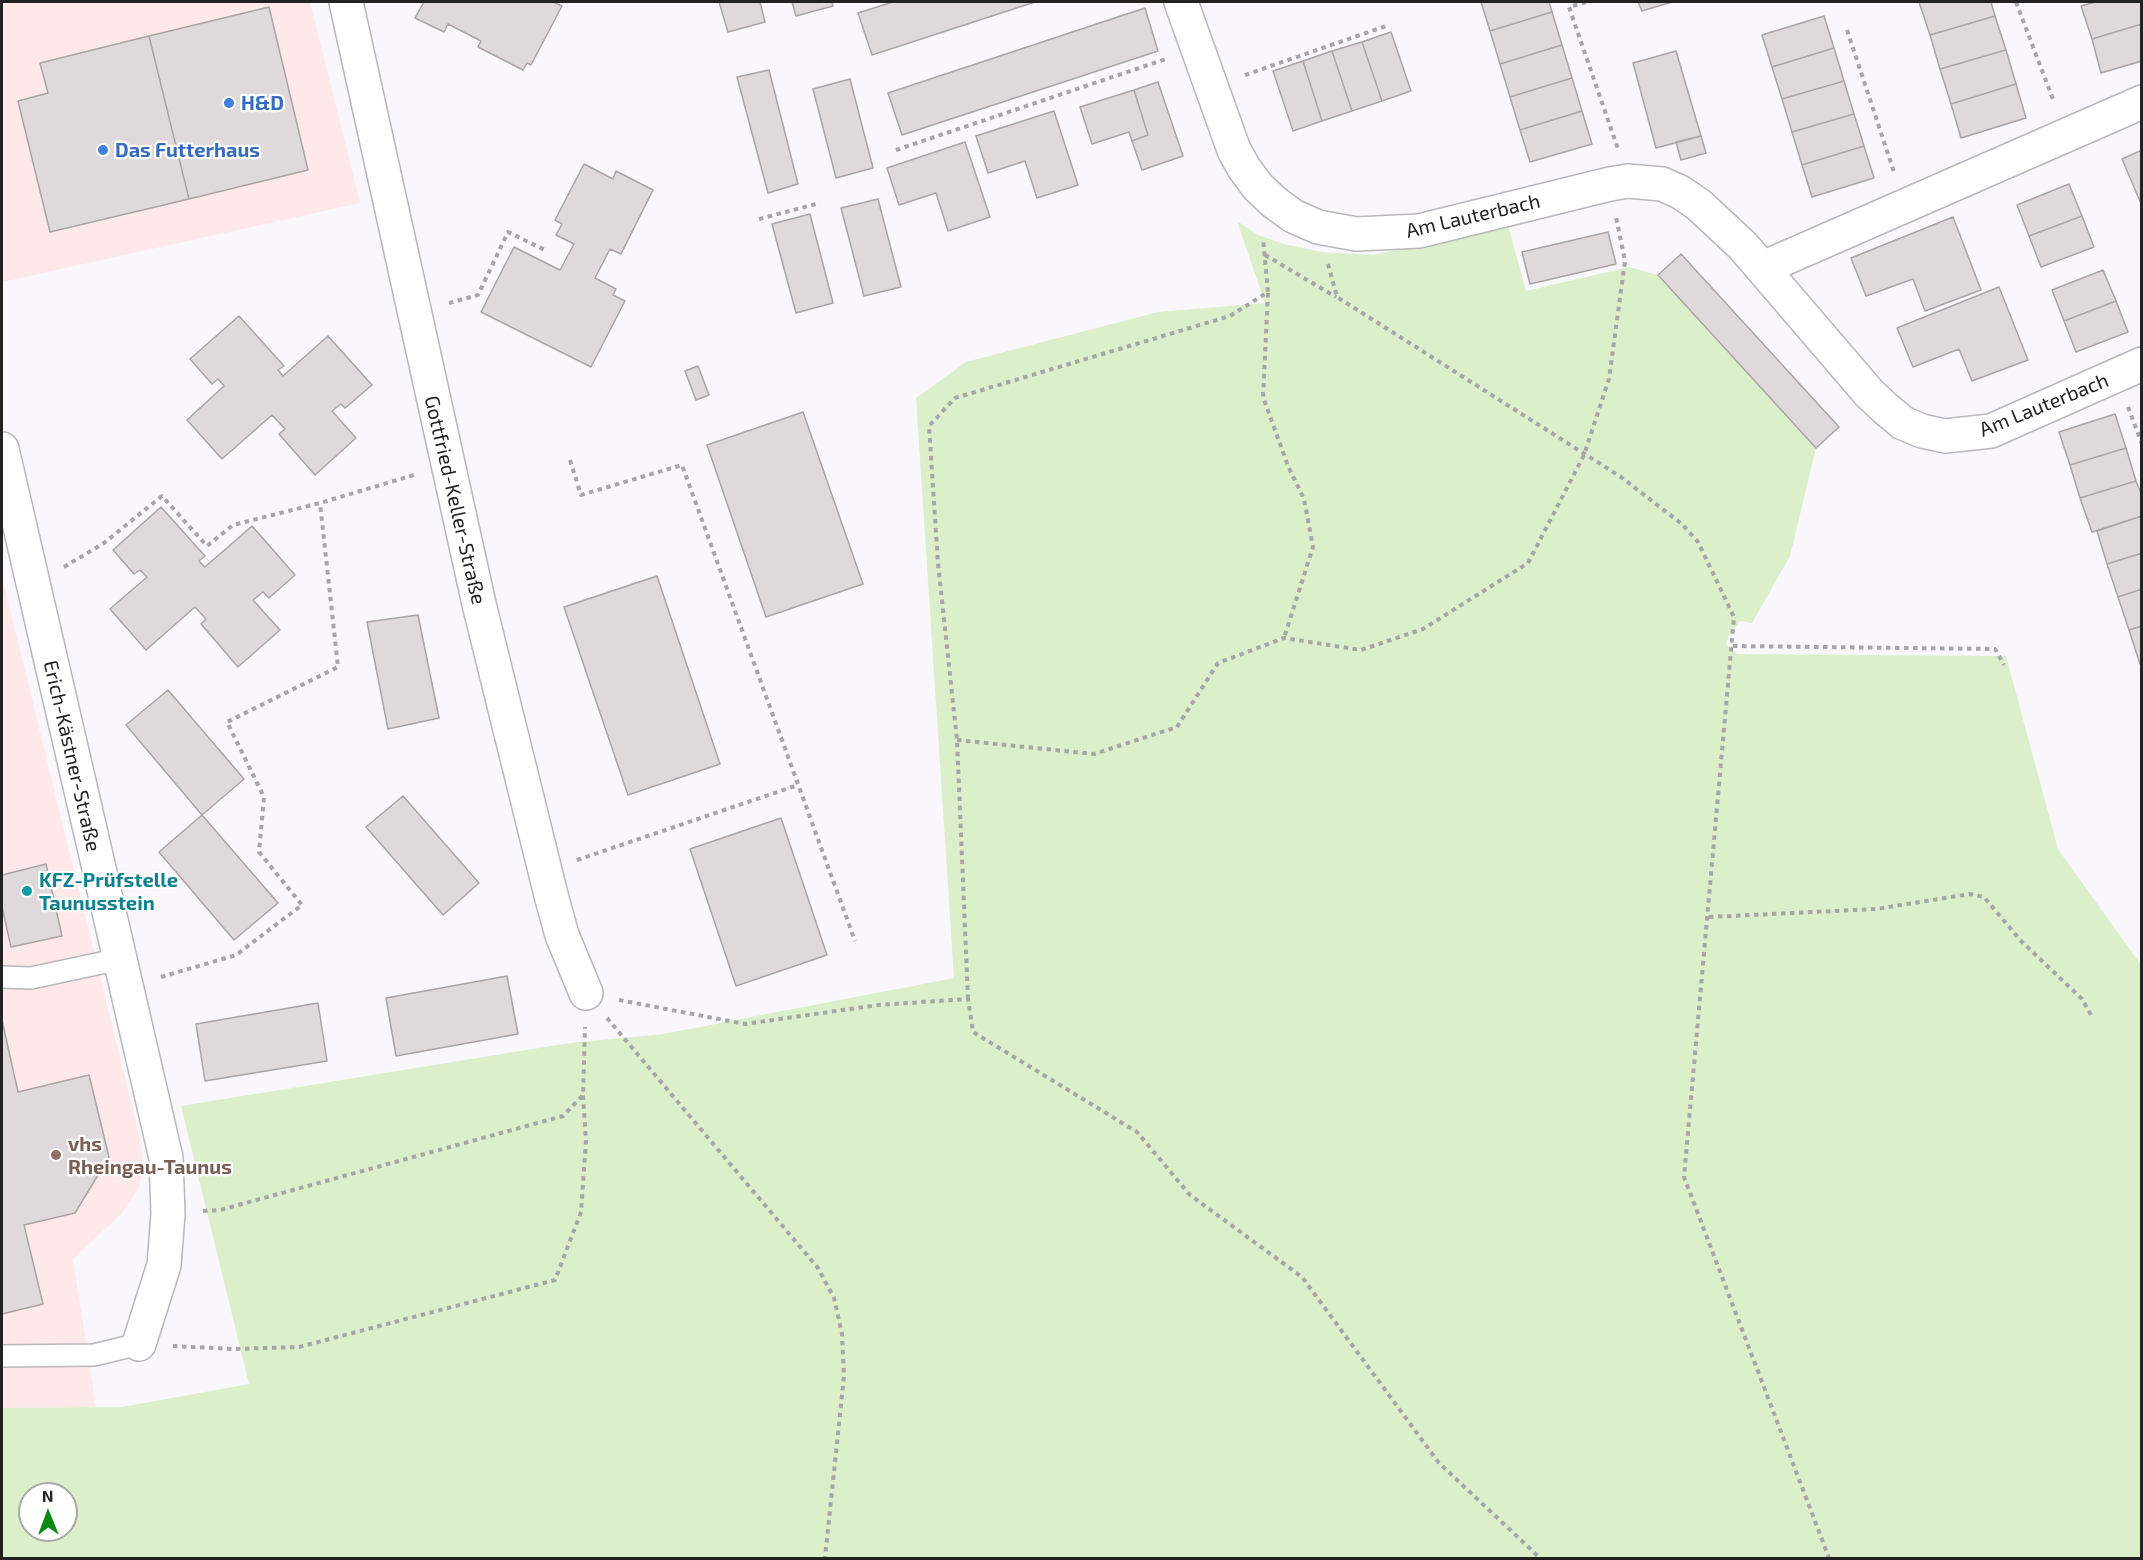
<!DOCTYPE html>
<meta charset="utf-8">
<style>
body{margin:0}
#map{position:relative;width:2143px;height:1560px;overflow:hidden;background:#f9f7fc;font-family:"Exo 2",sans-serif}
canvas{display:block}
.frame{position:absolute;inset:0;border:3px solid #222223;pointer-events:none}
.north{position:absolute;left:18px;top:1482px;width:60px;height:60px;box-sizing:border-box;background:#fff;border:2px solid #a7a7a7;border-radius:50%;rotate:359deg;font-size:16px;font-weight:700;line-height:24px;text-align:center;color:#222223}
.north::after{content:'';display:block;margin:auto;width:21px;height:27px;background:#0a8a13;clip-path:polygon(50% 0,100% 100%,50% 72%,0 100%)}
</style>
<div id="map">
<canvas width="2143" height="1560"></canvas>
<div class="frame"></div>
<div class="north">N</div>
</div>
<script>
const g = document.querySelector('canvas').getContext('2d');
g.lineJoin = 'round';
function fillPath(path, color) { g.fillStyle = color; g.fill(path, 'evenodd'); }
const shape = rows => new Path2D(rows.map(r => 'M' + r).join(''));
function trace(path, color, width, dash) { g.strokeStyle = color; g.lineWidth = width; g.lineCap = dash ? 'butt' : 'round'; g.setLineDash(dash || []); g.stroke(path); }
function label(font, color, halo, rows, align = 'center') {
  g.font = font + ' "Exo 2",sans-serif'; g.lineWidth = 4.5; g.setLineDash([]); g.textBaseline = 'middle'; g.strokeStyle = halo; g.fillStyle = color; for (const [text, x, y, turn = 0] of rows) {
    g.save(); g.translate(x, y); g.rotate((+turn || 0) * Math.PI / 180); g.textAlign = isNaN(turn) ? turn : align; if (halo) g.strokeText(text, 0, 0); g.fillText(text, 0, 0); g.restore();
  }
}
fillPath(shape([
 [2,2,310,2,360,203,2,282],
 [2,577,141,1143,143,1169,138,1189,122,1213,73,1259,96,1407,2,1408]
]), '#fee8e9');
fillPath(shape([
 [1237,221,1258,235,1284,244,1322,252,1373,255,1508,225,1526,291,1629,267,1658,275,1816,448,1790,556,1752,623,1740,621,1729,635,1726,644,1737,654,2006,656,2058,849,2141,965,2141,1558,2,1558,2,1408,122,1407,249,1384,181,1106,570,1043,663,1034,954,978,916,398,966,362,1158,312,1265,303],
 [30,1494,66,1494,66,1530,30,1530]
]), '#dbf0ca');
const building = shape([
 [424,2,553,2,562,6,531,65,527,63,523,70,478,47,481,41,448,24,444,32,415,18,424,2],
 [719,2,760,2,765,22,728,32,719,2],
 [792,2,832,2,833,6,796,16,792,2],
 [893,2,1035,2,872,55,858,13,893,2],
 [1481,2,1549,2,1552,12,1490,31,1481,2],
 [1638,2,1672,2,1642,11,1638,2],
 [1919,2,1991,2,1995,16,1930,35,1919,2],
 [2095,2,2142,2,2142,24,2092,39,2081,6,2095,2],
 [269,7,308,170,189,199,149,36,269,7],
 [1145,8,1158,51,902,135,888,93,1145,8],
 [1552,12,1562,45,1500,64,1490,31,1552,12],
 [1824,16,1834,48,1772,67,1762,35,1824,16],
 [1995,16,2006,50,1940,69,1930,35,1995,16],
 [2142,24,2142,61,2101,73,2092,39,2142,24],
 [1391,32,1411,91,1382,101,1362,42,1391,32],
 [149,36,189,199,50,232,18,101,48,93,40,63,149,36],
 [1362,42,1382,101,1352,111,1332,51,1362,42],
 [1562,45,1572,78,1510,97,1500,64,1562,45],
 [1834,48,1844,81,1782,99,1772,67,1834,48],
 [2006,50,2016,84,1951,104,1940,69,2006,50],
 [1332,51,1352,111,1322,121,1303,61,1332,51],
 [1676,51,1701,136,1656,148,1633,63,1676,51],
 [1303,61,1322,121,1293,131,1273,71,1303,61],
 [769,70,798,184,768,193,737,77,769,70],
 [1572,78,1582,111,1520,130,1510,97,1572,78],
 [850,79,873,168,836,178,813,89,850,79],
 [1844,81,1854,114,1792,132,1782,99,1844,81],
 [1158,82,1183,156,1142,170,1132,141,1148,135,1134,90,1158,82],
 [2016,84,2026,118,1961,138,1951,104,2016,84],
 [1134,90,1148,135,1132,141,1129,132,1092,144,1080,107,1134,90],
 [1054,111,1078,185,1037,198,1025,161,988,173,976,136,1054,111],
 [1582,111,1592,144,1530,162,1520,130,1582,111],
 [1854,114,1864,146,1802,165,1792,132,1854,114],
 [1701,136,1706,153,1681,160,1676,142,1701,136],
 [965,142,990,217,948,231,936,193,899,205,887,168,965,142],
 [1864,146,1874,178,1812,197,1802,165,1864,146],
 [2142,150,2142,206,2122,159,2142,150],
 [584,164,613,179,616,171,653,190,621,254,610,249,595,278,616,289,613,295,625,301,591,367,481,312,514,247,560,270,574,244,556,235,562,224,555,220,584,164],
 [2069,184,2082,216,2029,236,2017,205,2069,184],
 [878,199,901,287,864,296,841,208,878,199],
 [810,214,833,303,796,313,772,224,810,214],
 [2082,216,2094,247,2041,267,2029,236,2082,216],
 [1953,217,1981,290,1925,311,1913,279,1866,296,1851,258,1953,217],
 [1608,232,1616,264,1530,284,1522,252,1608,232],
 [1681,254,1839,427,1816,448,1658,275,1681,254],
 [2103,270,2116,301,2064,321,2052,290,2103,270],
 [1999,287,2028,360,1972,381,1959,349,1913,367,1897,328,1999,287],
 [2116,301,2128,332,2076,352,2064,321,2116,301],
 [239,316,284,366,278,370,283,376,328,336,372,385,345,408,341,404,332,411,356,438,315,475,279,434,285,429,272,415,222,459,187,420,224,386,218,379,212,384,190,359,239,316],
 [698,366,709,395,696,400,685,371,698,366],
 [803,412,863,584,766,617,707,445,803,412],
 [2115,414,2126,448,2070,465,2059,432,2115,414],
 [2126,448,2136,481,2080,498,2070,465,2126,448],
 [2136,481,2142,496,2142,516,2092,532,2080,498,2136,481],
 [161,507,205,556,199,561,205,567,252,526,295,575,269,598,263,592,253,600,280,630,238,667,201,624,206,619,195,607,146,650,110,609,147,577,140,570,134,574,113,550,161,507],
 [2142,516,2142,553,2107,564,2097,531,2142,516],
 [2142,553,2142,589,2118,597,2107,564,2142,553],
 [657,576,720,764,628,795,564,607,657,576],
 [2142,589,2142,626,2129,630,2118,597,2142,589],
 [418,615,439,718,388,729,367,622,418,615],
 [2142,626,2142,664,2140,664,2129,630,2142,626],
 [168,690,244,779,202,815,126,725,168,690],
 [403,796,479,883,443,915,366,827,403,796],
 [202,815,278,903,234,940,159,852,202,815],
 [781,818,827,955,736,986,690,849,781,818],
 [46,864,62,936,11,947,2,907,2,875,46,864],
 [507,976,518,1034,396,1056,386,998,507,976],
 [318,1003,327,1061,205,1081,196,1024,318,1003],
 [2,1020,18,1092,89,1075,109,1157,75,1213,24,1225,43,1304,2,1314,2,1020]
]);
fillPath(building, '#dfd9db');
trace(building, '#a9a4a5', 1.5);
const service = shape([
 [2,977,31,978,120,959],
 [2,1356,94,1355,139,1344]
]);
const minor = shape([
 [346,2,479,604,551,895,562,935,586,993],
 [1181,2,1234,150,1244,168,1258,187,1274,202,1293,216,1318,227,1356,234,1419,231,1610,184,1628,181,1662,184,1680,192,1699,205,1743,246,1869,393,1886,409,1903,423,1922,431,1945,436,1991,431,2142,364],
 [1763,268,2142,102],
 [2,449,166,1158,168,1214,164,1265,139,1344]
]);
trace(service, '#b8b7bb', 24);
trace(minor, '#b8b7bb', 36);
trace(shape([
 [1586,2,1569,7,1618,149],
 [2016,2,2054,102],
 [1847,30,1894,172],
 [1245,75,1389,25],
 [896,150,1166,59],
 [759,219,820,203],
 [1265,255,1336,297],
 [1328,264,1337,297,1621,477,1682,524,1698,542,1734,617,1684,1177,1829,1558],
 [1268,293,1263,397,1288,466,1304,499,1313,547,1284,638],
 [449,303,478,295,508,232,547,251],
 [2128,407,2142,444],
 [570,460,581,495,682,465,855,941],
 [64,567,104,543,162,496,207,546,233,525,320,503,414,475],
 [1733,646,1995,649,2004,665],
 [957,740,1094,754,1177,727,1218,663,1284,638,1361,650,1423,629,1528,563,1584,455,1609,379,1625,261,1616,217],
 [577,860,798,785],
 [1709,917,1876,909,1970,894,1984,897,2021,941,2082,999,2091,1015],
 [161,977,236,955,302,905,259,852,264,797,227,722,338,667,320,503],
 [968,999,957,740,938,563,929,426,955,398,1230,316,1268,292,1263,238],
 [619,1000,745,1024,878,1005,968,999,973,1032,1137,1132,1190,1195,1302,1277,1439,1463,1540,1558],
 [607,1018,818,1268,834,1298,842,1334,844,1376,825,1558],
 [203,1211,220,1210,563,1116,583,1095,585,1027],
 [173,1346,233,1349,299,1347,555,1280,581,1212,586,1141,583,1095]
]), '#a6a5a8', 4, [4.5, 4.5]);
trace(service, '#fff', 21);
trace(minor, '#fff', 33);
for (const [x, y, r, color] of [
 [229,103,6,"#3f7fe0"],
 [103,150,6,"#3f7fe0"],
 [27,891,6,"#0f9aa8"],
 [56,1155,6,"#8d6e63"]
]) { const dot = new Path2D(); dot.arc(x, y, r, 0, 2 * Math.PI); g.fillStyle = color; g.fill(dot); trace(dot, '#fff', 2); }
label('bold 20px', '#366cbe', '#fff', [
 ["H&D",241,103],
 ["Das Futterhaus",115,150]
], 'left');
label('20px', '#222223', '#fff', [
 ["Am Lauterbach",1473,216,-13],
 ["Am Lauterbach",2044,405,-22],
 ["Gottfried-Keller-Straße",455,500,77],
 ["Erich-Kästner-Straße",72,756,77]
]);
label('bold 20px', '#0d838f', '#fff', [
 ["KFZ-Prüfstelle",39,880],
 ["Taunusstein",39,903]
], 'left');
label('bold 20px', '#785e54', '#fff', [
 ["vhs",68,1144],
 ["Rheingau-Taunus",68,1167]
], 'left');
</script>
